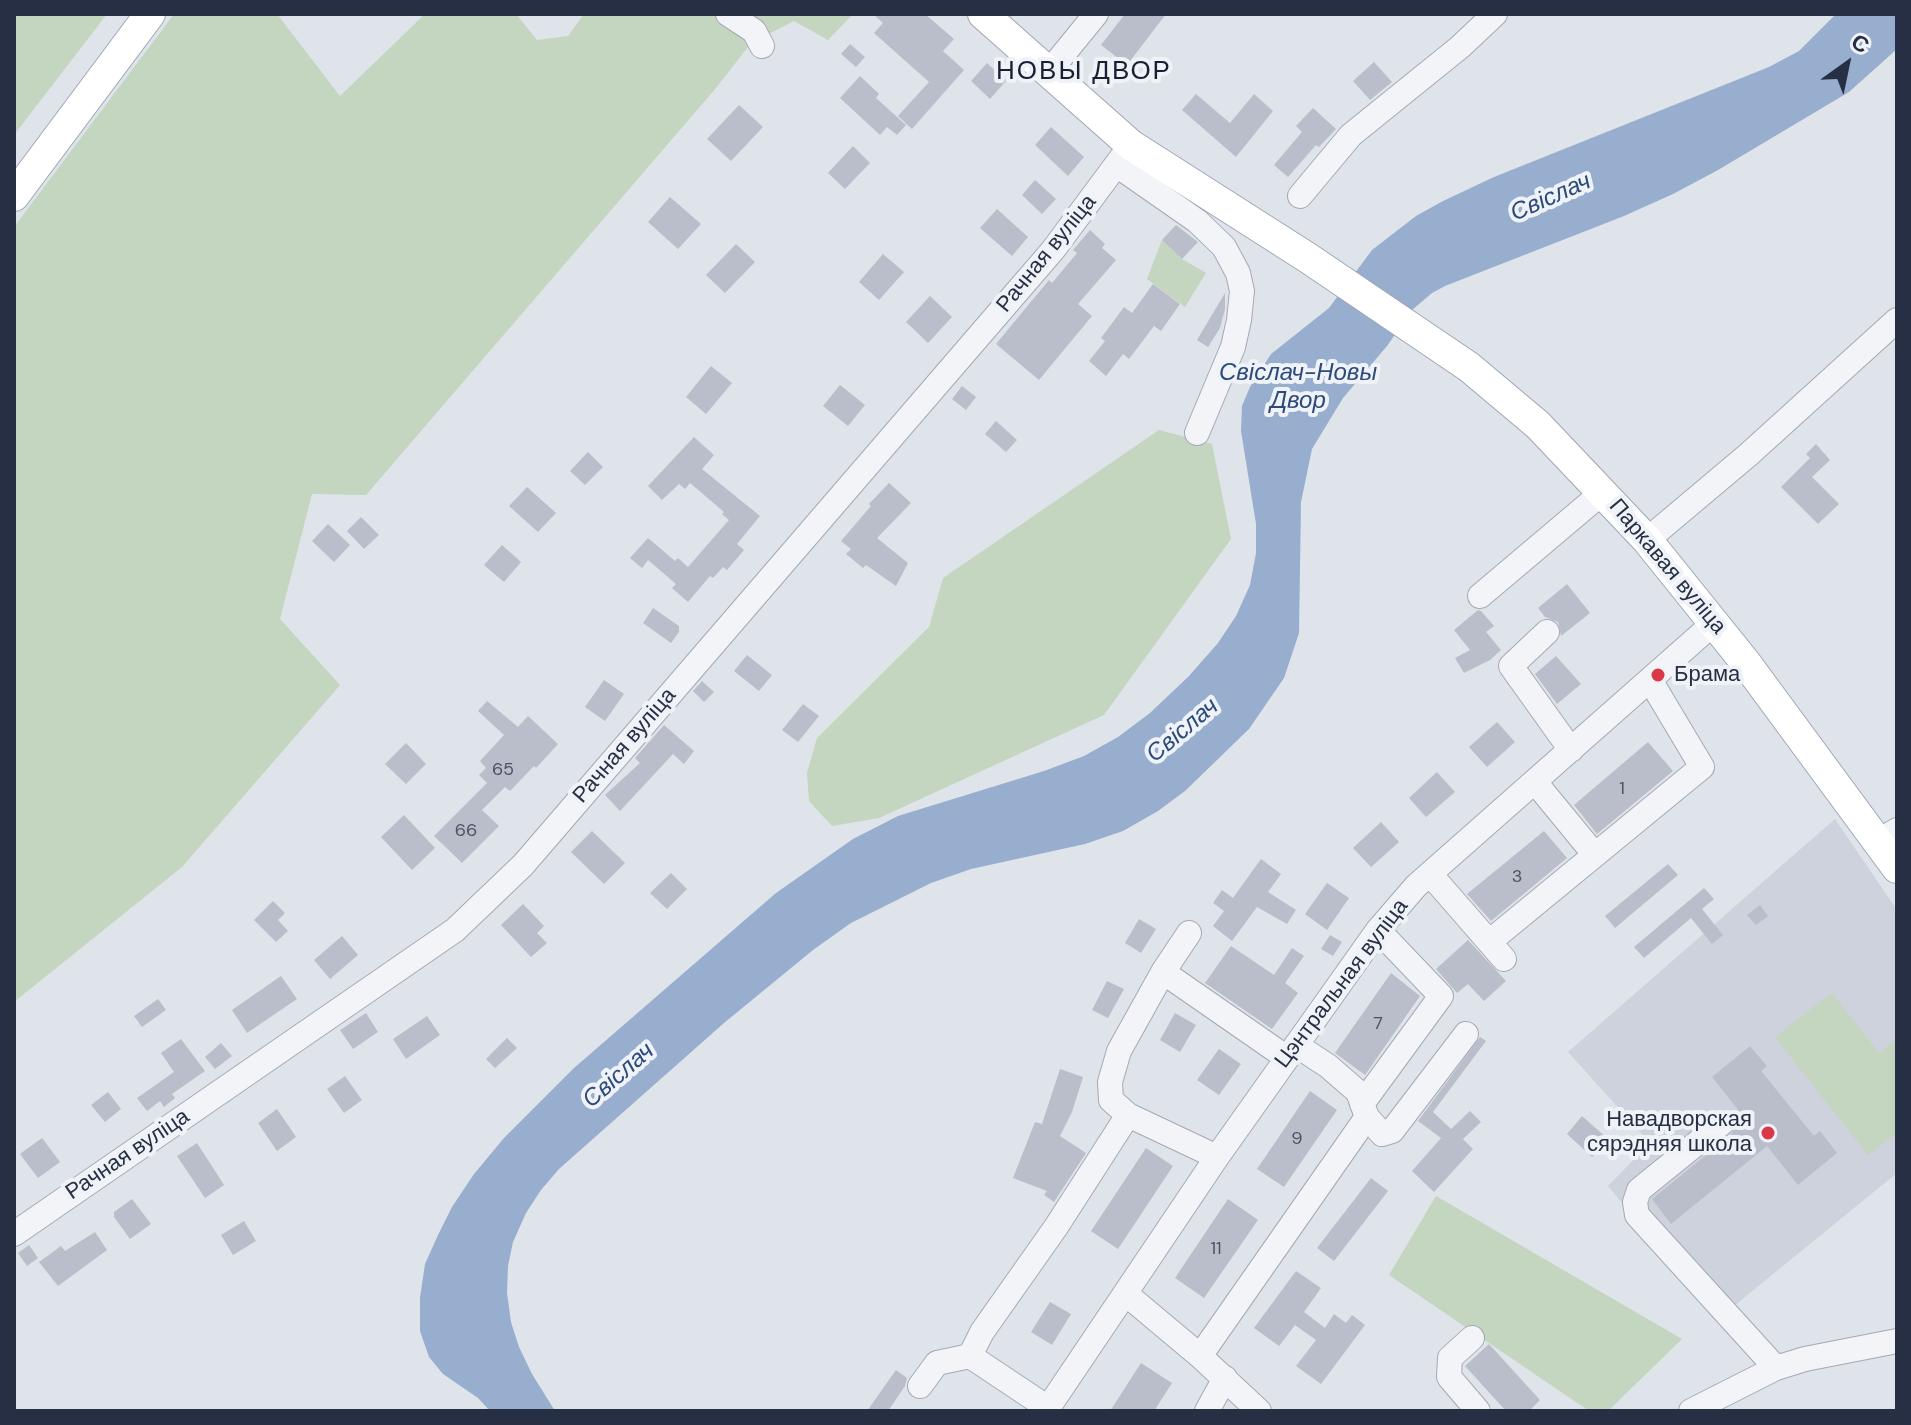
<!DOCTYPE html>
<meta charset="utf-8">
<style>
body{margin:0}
#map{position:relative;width:1911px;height:1425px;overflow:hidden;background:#dfe3ea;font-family:"DM Sans",sans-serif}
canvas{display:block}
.frame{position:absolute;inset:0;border:16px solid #262f43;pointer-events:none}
.north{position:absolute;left:1807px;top:24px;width:80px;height:80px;-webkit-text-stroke:6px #eff2f7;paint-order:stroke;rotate:33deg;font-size:22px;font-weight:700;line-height:32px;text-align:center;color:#262f43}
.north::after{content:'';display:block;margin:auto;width:28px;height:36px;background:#262f43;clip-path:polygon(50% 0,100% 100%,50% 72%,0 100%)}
</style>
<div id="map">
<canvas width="1911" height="1425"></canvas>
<div class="frame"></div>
<div class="north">С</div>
</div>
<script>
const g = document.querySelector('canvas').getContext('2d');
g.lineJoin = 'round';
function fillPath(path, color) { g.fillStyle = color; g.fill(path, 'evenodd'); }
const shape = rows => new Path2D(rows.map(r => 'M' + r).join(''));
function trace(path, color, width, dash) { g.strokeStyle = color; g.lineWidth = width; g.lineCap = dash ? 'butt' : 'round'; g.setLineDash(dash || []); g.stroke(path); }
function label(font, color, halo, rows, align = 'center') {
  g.font = font + ' "DM Sans",sans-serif'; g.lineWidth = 8; g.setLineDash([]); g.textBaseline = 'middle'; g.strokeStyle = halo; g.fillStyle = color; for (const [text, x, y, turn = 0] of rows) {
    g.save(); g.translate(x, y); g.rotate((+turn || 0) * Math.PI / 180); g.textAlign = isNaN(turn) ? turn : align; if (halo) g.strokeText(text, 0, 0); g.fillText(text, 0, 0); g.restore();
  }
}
fillPath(shape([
 [1835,819,1897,910,1897,1173,1718,1319,1608,1186,1650,1143,1568,1052]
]), '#cdd2dc');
fillPath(shape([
 [14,14,107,14,14,135],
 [174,14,277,14,340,96,425,14,516,14,537,40,568,36,584,14,853,14,828,40,794,21,751,43,716,88,366,495,312,494,280,619,340,685,182,867,14,1002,14,227],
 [1162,240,1182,259,1206,273,1185,307,1147,279],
 [1159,430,1212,444,1231,539,1104,715,879,818,832,826,809,801,807,773,817,738,929,627,943,578],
 [1832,993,1879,1053,1897,1039,1897,1133,1868,1155,1775,1037],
 [1436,1196,1682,1339,1608,1411,1589,1411,1389,1275]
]), '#c4d5c0');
fillPath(shape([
 [1836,14,1897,14,1897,49,1849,92,1718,170,1673,194,1624,216,1445,286,1432,293,1412,310,1387,346,1343,398,1312,449,1301,502,1299,633,1284,678,1249,729,1185,791,1158,811,1123,831,1085,844,971,869,931,883,851,923,813,950,724,1023,559,1169,541,1190,526,1213,513,1242,508,1266,507,1293,511,1322,519,1347,532,1374,555,1411,490,1411,478,1398,443,1374,429,1357,420,1331,420,1298,425,1264,438,1235,452,1207,474,1174,504,1138,574,1068,776,893,853,839,898,816,1044,771,1084,756,1118,737,1150,713,1189,676,1218,643,1236,616,1250,585,1256,553,1256,524,1241,431,1242,406,1250,387,1271,354,1329,308,1372,250,1416,216,1443,201,1494,177,1769,67,1799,51]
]), '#97aece');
fillPath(shape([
 [873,14,925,14,954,39,943,51,964,70,912,129,898,116,929,82,874,33,883,23],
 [1125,14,1166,14,1127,65,1101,45],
 [850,44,865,57,856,67,841,54],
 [1374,62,1392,82,1370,100,1353,81],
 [987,63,1006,81,990,99,971,81],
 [860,76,879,94,876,98,906,125,897,135,887,127,880,135,840,98],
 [1196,94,1230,123,1254,94,1273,111,1236,157,1182,110],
 [739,105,763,127,731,161,707,139],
 [1313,108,1336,129,1319,147,1316,145,1288,177,1274,165,1302,132,1296,126],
 [1051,127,1084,157,1068,176,1035,145],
 [853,146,870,163,845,189,828,173],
 [1035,180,1056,199,1042,214,1022,195],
 [670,197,701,224,678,249,648,222],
 [997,209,1028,237,1012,256,980,228],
 [1176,225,1198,242,1182,259,1162,240],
 [1090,230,1105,244,1102,248,1116,260,1078,304,1092,316,1039,380,996,344,1049,280,1052,283,1077,253,1073,250],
 [736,244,755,262,725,293,706,275],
 [883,254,904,272,879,300,859,282],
 [1153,284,1180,304,1161,331,1154,326,1129,359,1123,354,1106,376,1089,361,1105,341,1101,338,1124,307,1132,313],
 [1225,293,1225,309,1220,328,1208,347,1197,340],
 [930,296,952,317,928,343,906,322],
 [711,366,732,383,706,414,686,397],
 [840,385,865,405,848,426,823,406],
 [962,386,976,397,966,410,952,399],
 [996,421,1017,440,1006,452,985,434],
 [694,437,714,455,702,469,760,516,737,544,744,550,727,570,723,567,713,578,710,576,688,602,672,588,676,584,648,560,642,568,630,558,648,538,675,561,678,558,688,567,729,520,722,514,724,512,690,483,685,489,679,484,662,500,648,486],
 [1816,444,1830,460,1812,477,1839,504,1818,524,1781,487,1810,458,1806,454],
 [588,452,603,467,585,485,570,471],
 [889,483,911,503,877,538,908,563,896,586,866,565,863,568,846,554,851,549,841,541,871,506,869,504],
 [527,487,556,513,538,532,509,506],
 [361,517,379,535,364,549,347,531],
 [328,524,350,545,334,562,312,541],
 [502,545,521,562,504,582,484,565],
 [1567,584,1590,613,1561,636,1558,622,1545,617,1538,608],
 [653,608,679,626,679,632,671,643,643,623],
 [1478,610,1481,611,1494,626,1486,632,1501,650,1490,660,1464,673,1455,658,1470,650,1454,630],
 [747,655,772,675,759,691,734,671],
 [1556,656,1581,684,1557,704,1535,674],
 [604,680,624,694,605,721,585,707],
 [702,681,714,692,704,702,693,691],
 [487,701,518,727,528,716,558,744,536,768,534,766,510,791,505,787,482,810,499,826,462,863,434,836,487,783,479,775,486,768,480,761,504,735,478,711],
 [803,704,819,716,798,742,782,730],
 [1497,722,1515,742,1487,767,1469,747],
 [664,725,694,751,684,764,673,754,620,811,605,795,640,763,635,758],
 [1648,742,1673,771,1597,834,1574,805],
 [406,743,426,764,406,784,385,764],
 [1437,772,1455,792,1426,817,1409,798],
 [404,815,435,848,412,870,381,837],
 [1381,822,1399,842,1371,867,1353,848],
 [592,831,625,863,604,884,571,852],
 [1544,831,1567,858,1491,921,1467,894],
 [1261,859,1281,874,1268,892,1296,910,1287,924,1257,907,1232,941,1213,926,1224,911,1213,903,1222,890,1233,898],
 [1668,864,1678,875,1615,928,1605,916],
 [671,873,687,889,667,909,650,893],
 [1327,883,1349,898,1327,930,1305,914],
 [1704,888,1714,899,1702,909,1723,935,1712,944,1691,918,1644,958,1634,947],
 [273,901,285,913,278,920,288,931,276,942,254,920],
 [523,904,544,926,537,933,547,943,531,957,501,925],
 [1760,905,1768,916,1756,925,1747,915],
 [1139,919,1156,929,1141,953,1125,943],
 [1330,935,1342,942,1333,956,1321,949],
 [342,936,358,955,330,979,314,960],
 [1468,940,1506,981,1484,1001,1468,984,1457,993,1436,969],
 [1231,946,1274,975,1292,948,1304,956,1285,983,1298,993,1272,1029,1205,983],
 [1391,973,1420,996,1365,1075,1335,1053],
 [281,976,297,999,247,1033,232,1010],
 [1107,981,1124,989,1108,1018,1092,1010],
 [158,999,166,1010,142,1027,134,1016],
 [366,1013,378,1032,353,1049,340,1030],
 [1175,1013,1196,1025,1180,1052,1160,1040],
 [427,1016,440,1035,406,1059,393,1039],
 [1480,1037,1486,1041,1433,1112,1451,1129,1470,1111,1481,1122,1463,1139,1473,1149,1434,1192,1412,1171,1441,1138,1418,1121],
 [507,1038,517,1048,495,1068,486,1059],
 [181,1039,205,1071,172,1094,175,1098,164,1107,160,1101,147,1111,137,1098,174,1072,161,1053],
 [221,1043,232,1056,215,1069,205,1057],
 [1750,1046,1767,1066,1761,1071,1814,1136,1820,1131,1837,1153,1798,1185,1767,1146,1671,1224,1652,1199,1731,1135,1737,1123,1744,1117,1712,1077],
 [1219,1049,1241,1064,1219,1095,1197,1080],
 [1060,1069,1083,1077,1072,1112,1060,1136,1086,1153,1054,1202,1044,1195,1047,1191,1013,1178,1035,1122,1042,1124],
 [345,1076,362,1100,344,1113,327,1089],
 [1310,1091,1337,1110,1284,1187,1257,1169],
 [108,1092,121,1109,105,1122,91,1105],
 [277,1109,296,1137,277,1151,258,1123],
 [1582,1116,1608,1139,1592,1157,1567,1134],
 [42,1138,60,1162,38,1178,20,1154],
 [197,1143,224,1185,205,1198,177,1156],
 [1146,1148,1173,1166,1118,1249,1091,1231],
 [1371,1178,1388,1191,1334,1261,1317,1248],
 [132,1199,151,1224,130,1239,114,1217,114,1212],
 [1228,1199,1258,1220,1204,1298,1175,1278],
 [244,1221,256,1241,233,1255,221,1235],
 [95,1232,107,1250,58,1286,39,1262,61,1246,65,1251],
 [29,1245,38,1258,27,1266,18,1253],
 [1296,1271,1321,1288,1304,1312,1325,1328,1334,1314,1346,1323,1352,1315,1365,1325,1321,1384,1296,1366,1316,1340,1295,1325,1279,1346,1254,1328],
 [1050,1302,1071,1314,1052,1345,1031,1332],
 [1489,1344,1540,1400,1529,1411,1506,1411,1465,1366],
 [1141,1363,1172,1383,1154,1411,1110,1411],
 [896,1370,907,1378,905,1386,888,1411,867,1411]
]), '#b9beca');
const minor = shape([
 [728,14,754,31,762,46],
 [1048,73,1096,14],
 [1118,166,1197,221,1224,247,1238,273,1242,291,1239,320,1233,347,1197,433],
 [1300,196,1351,135,1460,47,1495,14],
 [1647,540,1748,455,1897,320],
 [1480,596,1603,492],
 [1547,632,1511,666,1571,750],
 [1535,782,1595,855],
 [1879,841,1897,830],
 [1430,874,1504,959],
 [1189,933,1163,972,1119,1051,1110,1082,1111,1100,1128,1115,1217,1157],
 [1489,942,1702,767,1650,680],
 [1163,972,1287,1058],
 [1296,1045,1328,1066,1358,1092,1367,1117,1382,1134,1392,1131,1466,1034],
 [1362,1104,1441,996,1378,930],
 [1722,1123,1639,1190,1635,1202,1637,1215,1776,1368],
 [14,1234,455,930,523,865,1053,250,1131,145],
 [1126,1294,1200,1356,1259,1411],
 [1472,1338,1450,1358,1449,1377,1478,1411],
 [970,1356,982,1332,1056,1227,1128,1115],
 [1200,1356,1367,1117],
 [920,1386,937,1363,970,1356,1048,1408],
 [1046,1411,1217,1157,1378,930,1416,886,1714,623],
 [1207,1411,1225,1378],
 [1691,1411,1776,1368,1805,1359,1897,1341]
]);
const major = shape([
 [983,14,1131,145,1308,258,1469,367,1538,425,1647,540,1746,663,1897,868],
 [14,196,150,14]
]);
trace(minor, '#a4a9b5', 26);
trace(major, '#9da6b7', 32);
trace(minor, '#f3f4f8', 24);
trace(major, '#fff', 30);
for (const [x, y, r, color] of [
 [1658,675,8,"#db3847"],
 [1768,1133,8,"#db3847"]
]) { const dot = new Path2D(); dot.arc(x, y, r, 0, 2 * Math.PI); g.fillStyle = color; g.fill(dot); trace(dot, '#eff2f7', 3); }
label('18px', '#4b5365', null, [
 ["65",503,770],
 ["1",1622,789],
 ["66",466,831],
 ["3",1517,877],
 ["7",1378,1024],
 ["9",1297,1139],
 ["11",1216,1249]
]);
label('22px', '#262f43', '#eff2f7', [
 ["Рачная вуліца",1047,254,-51],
 ["Паркавая вуліца",1667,567,50],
 ["Рачная вуліца",625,746,-49],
 ["Цэнтральная вуліца",1342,984,-53],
 ["Рачная вуліца",128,1155,-34]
]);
label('22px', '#262f43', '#eff2f7', [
 ["Брама",1674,675],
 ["Навадворская",1752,1120,"right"],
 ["сярэдняя школа",1752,1145,"right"]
], 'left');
label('italic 24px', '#2c4b7b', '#eff2f7', [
 ["Свіслач",1551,198,-24],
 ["Свіслач-Новы",1298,374],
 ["Двор",1298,402],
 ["Свіслач",1183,731,-40],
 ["Свіслач",619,1076,-41]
]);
g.letterSpacing = '2px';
label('26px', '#192034', '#eff2f7', [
 ["НОВЫ ДВОР",1084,72]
]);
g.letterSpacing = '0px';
</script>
